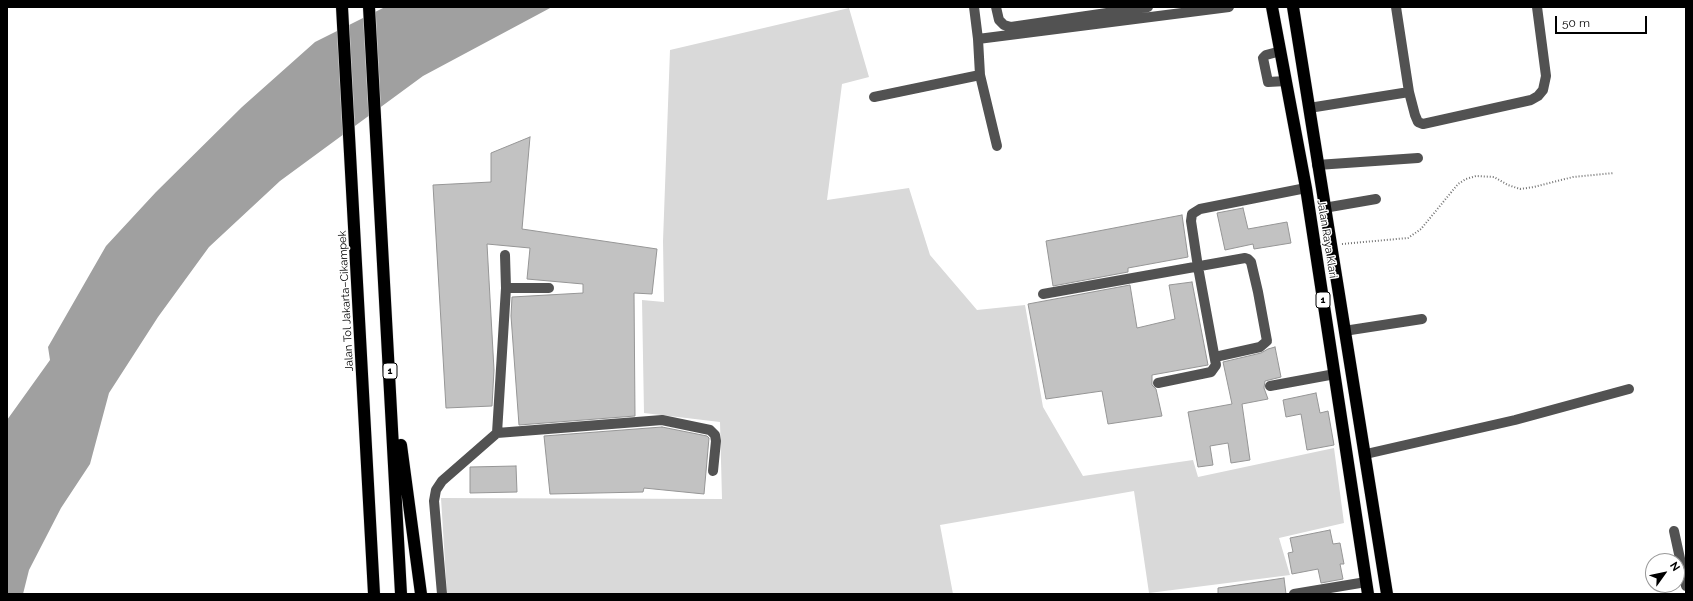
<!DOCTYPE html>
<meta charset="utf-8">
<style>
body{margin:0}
#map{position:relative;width:1693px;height:601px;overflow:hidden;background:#fff;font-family:Raleway,sans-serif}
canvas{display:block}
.frame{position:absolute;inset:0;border:8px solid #000;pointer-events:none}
.north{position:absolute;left:1645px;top:553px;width:40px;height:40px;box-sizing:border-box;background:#fff;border:1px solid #999;border-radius:50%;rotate:57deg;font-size:11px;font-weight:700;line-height:16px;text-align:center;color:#000}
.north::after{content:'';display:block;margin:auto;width:14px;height:18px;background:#000;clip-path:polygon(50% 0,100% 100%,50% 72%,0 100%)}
.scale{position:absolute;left:1555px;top:16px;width:92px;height:18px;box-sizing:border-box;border:2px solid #000;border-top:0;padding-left:5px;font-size:12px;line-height:14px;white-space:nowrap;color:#000;-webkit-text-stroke:3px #fff;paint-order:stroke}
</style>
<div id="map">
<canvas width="1693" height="601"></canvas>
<div class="frame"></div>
<div class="north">N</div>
<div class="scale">50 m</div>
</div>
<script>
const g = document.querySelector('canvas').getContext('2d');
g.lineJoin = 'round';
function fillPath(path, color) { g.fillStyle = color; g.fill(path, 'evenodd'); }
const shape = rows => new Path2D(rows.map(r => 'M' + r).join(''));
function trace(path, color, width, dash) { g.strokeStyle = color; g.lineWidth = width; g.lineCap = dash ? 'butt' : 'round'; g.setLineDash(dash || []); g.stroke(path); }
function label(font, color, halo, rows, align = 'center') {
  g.font = font + ' Raleway,sans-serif'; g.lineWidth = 3; g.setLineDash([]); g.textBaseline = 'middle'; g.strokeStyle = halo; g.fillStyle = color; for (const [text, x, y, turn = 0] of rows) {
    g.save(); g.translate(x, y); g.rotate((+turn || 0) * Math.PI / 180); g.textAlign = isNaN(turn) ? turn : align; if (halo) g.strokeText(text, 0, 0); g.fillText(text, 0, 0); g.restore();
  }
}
fillPath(shape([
 [849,8,869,77,842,84,827,200,909,188,930,255,977,310,1025,305,1043,407,1083,476,1193,460,1198,477,1334,448,1344,523,1279,538,1290,575,1149,593,1134,491,940,525,953,594,447,594,441,498,722,499,720,422,644,413,642,300,664,302,663,241,670,50]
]), '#d9d9d9');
fillPath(shape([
 [385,7,552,7,423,76,280,181,209,247,158,317,109,393,90,464,61,508,29,570,23,594,7,594,7,420,50,360,48,347,106,246,156,192,242,107,315,42]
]), '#a0a0a0');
const building = shape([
 [530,137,522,229,657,249,652,294,634,293,635,416,519,425,511,316,512,297,583,293,583,284,527,279,530,248,487,244,494,370,492,406,446,408,433,185,491,182,491,153,530,137],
 [1243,208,1248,229,1287,222,1291,243,1254,249,1253,244,1225,250,1217,213,1243,208],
 [1182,215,1188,257,1128,268,1128,272,1053,286,1046,241,1182,215],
 [1192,282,1208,365,1152,375,1152,385,1156,389,1162,416,1108,424,1102,391,1046,399,1028,304,1130,285,1137,328,1175,319,1169,285,1192,282],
 [1275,347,1281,377,1265,381,1264,388,1268,399,1242,404,1250,460,1231,463,1228,443,1210,446,1213,465,1198,467,1188,412,1232,404,1223,362,1261,353,1268,349,1275,347],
 [1316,393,1320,413,1328,411,1334,445,1307,450,1301,414,1286,417,1283,400,1316,393],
 [662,427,707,436,709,438,704,494,644,488,643,492,550,494,544,436,662,427],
 [516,466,517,492,470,493,470,467,516,466],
 [1330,530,1333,544,1340,543,1344,564,1340,564,1343,579,1321,583,1318,569,1292,574,1288,553,1293,552,1290,538,1330,530],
 [1284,578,1286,594,1218,594,1218,588,1284,578]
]);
fillPath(building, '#c2c2c2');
trace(building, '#969696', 1);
const highway = shape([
 [342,7,374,594],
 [369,7,401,594],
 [1272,7,1306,188,1368,594],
 [1293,7,1387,594],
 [401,445,421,594]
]);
trace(highway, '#dbdbdb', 13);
trace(shape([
 [1342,244,1408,238,1421,229,1458,184,1466,179,1476,176,1494,177,1508,185,1520,189,1534,187,1573,177,1614,173]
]), '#747474', 2, [1, 2]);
trace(shape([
 [974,7,978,39],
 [996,7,999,20,1004,25,1011,27,1148,7],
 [1396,7,1409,92],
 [1281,51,1266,55,1263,58,1268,82,1286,81],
 [874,97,980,75],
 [1309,108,1409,92,1415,115,1418,122,1423,124,1531,100,1538,96,1543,90,1546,76,1537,7],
 [997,146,980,75,978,39,1229,7],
 [1317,165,1418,158],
 [1324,208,1376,199],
 [506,288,549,288],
 [1043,294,1245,258,1248,259,1251,262,1258,292,1267,341,1260,347,1215,357],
 [1344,331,1422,319],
 [1158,383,1211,372,1216,365,1198,267,1191,221,1192,214,1200,209,1306,188],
 [1270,386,1335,374],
 [497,433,662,420,710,430,715,435,716,441,713,471],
 [1366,454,1515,420,1629,389],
 [1674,531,1686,586],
 [442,594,434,501,436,490,442,481,497,433,506,288,505,255],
 [1294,594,1366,582]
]), '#525252', 10);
trace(highway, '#000', 12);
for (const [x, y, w] of [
 [1323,300,14],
 [390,371,14]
]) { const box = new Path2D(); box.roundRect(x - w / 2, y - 8, w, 16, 3); g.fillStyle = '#fff'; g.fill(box); trace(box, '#000', 1); }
label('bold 10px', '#000', null, [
 ["1",1323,300],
 ["1",390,371]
]);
label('11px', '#000', '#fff', [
 ["Jalan Raya Klari",1327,239,81],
 ["Jalan Tol Jakarta–Cikampek",346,301,-93]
]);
</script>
